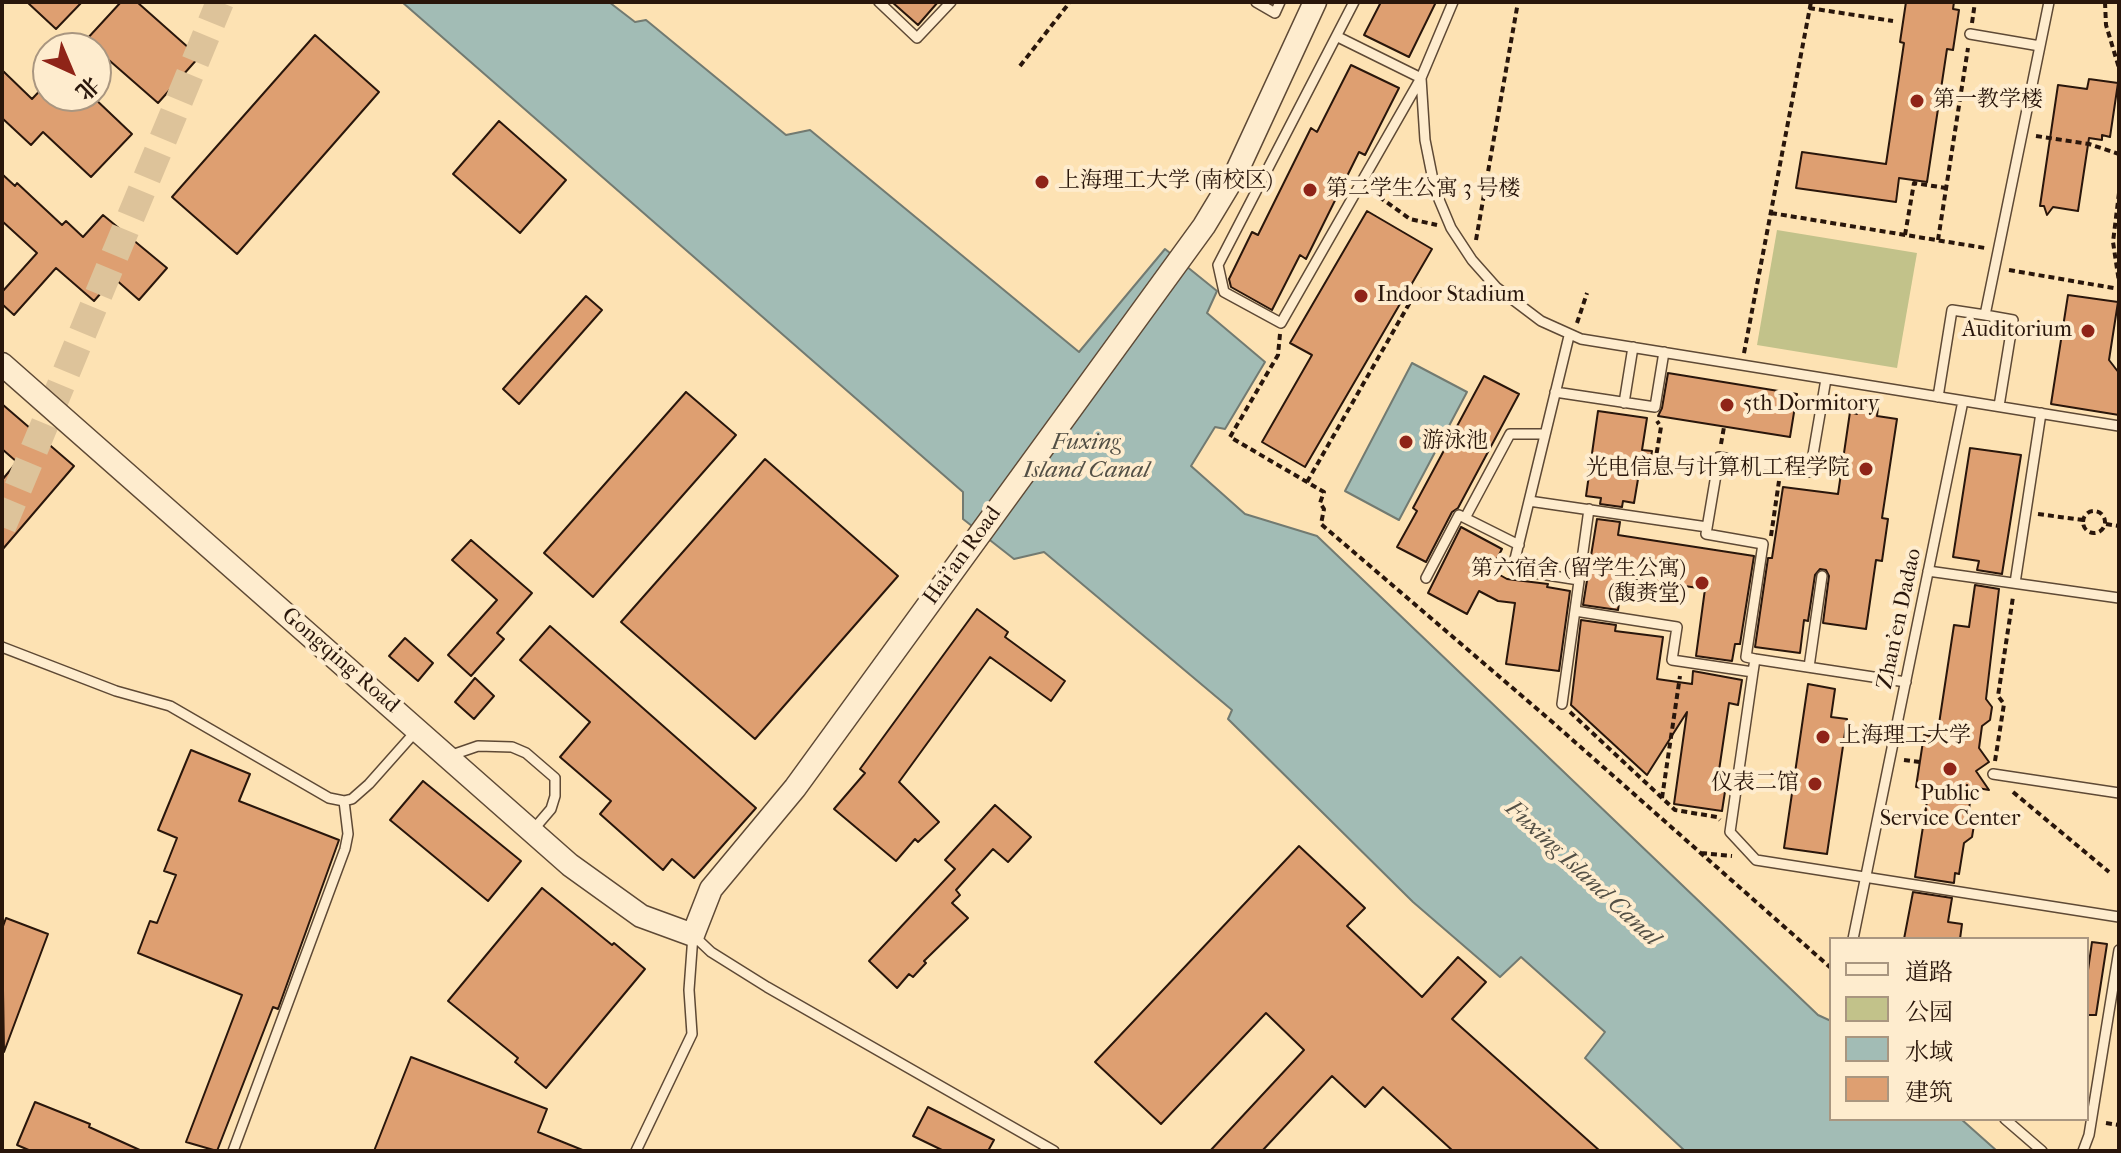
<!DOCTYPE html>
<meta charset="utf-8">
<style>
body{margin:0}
#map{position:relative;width:2121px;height:1153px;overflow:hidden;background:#fde2b3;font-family:"IM FELL French Canon","Noto Serif SC",serif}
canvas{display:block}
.frame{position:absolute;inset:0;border:4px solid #29160b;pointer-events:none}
.legend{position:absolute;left:1829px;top:937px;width:260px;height:184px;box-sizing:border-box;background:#feecce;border:2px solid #a99680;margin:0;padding:10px 14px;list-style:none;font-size:24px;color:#29160b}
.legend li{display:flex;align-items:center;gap:16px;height:40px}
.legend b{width:40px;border:2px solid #a99680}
.north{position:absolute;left:32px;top:32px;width:80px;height:80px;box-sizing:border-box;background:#feecce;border:2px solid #a99680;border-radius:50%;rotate:136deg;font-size:22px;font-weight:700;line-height:32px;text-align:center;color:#29160b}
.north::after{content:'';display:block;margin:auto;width:28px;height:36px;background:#8f2418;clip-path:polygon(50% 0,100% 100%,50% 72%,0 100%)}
</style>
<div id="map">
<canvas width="2121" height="1153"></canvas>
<div class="frame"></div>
<ul class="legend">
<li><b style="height:10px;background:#feecce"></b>道路</li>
<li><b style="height:22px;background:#c2c28a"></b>公园</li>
<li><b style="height:22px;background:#a2bcb5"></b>水域</li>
<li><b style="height:22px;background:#de9f71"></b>建筑</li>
</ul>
<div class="north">北</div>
</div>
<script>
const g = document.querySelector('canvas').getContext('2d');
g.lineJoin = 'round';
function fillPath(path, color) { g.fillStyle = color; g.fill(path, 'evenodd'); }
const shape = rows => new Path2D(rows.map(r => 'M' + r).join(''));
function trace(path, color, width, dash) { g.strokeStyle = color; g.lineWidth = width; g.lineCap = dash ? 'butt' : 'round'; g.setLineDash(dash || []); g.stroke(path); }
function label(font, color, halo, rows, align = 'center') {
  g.font = font + ' "IM FELL French Canon","Noto Serif SC",serif'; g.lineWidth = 8; g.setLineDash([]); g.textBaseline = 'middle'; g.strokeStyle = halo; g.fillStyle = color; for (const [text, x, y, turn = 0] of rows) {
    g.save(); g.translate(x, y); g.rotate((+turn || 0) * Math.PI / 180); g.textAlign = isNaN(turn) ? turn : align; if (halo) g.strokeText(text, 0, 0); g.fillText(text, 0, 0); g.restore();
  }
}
fillPath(shape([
 [1777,230,1917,253,1897,368,1757,345]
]), '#c2c28a');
const water = shape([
 [402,2,609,2,635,22,646,20,786,135,810,130,1079,352,1165,249,1217,291,1207,313,1265,362,1225,429,1215,427,1191,466,1245,514,1317,536,1818,1015,1831,1021,1831,1119,1961,1119,1997,1151,1685,1151,1585,1058,1605,1032,1521,957,1500,977,1413,902,1228,719,1232,710,1044,552,1014,559,963,519,963,492,402,2],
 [1412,363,1467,392,1399,520,1345,491,1412,363]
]);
fillPath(water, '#a2bcb5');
trace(water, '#727a71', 2);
const building = shape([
 [27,2,82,2,56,29,27,2],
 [121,2,137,2,199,57,158,103,86,40,121,2],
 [892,2,938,2,918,25,892,2],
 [1381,2,1436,2,1409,57,1364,35,1381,2],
 [1906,2,1954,2,1953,9,1959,10,1953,50,1947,49,1927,182,1899,178,1896,202,1796,188,1802,152,1886,164,1904,43,1900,42,1906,2],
 [315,35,379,92,237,254,172,197,315,35],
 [1351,65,1399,88,1365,155,1359,152,1306,259,1300,255,1272,310,1231,287,1229,279,1252,232,1258,235,1311,128,1317,132,1351,65],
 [2,70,32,99,48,82,48,96,92,96,132,134,91,177,43,132,31,145,2,118,2,70],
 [2089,79,2118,83,2110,137,2102,135,2102,140,2089,138,2078,211,2053,207,2047,215,2044,206,2040,206,2058,85,2087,89,2089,79],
 [499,121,566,180,520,233,453,174,499,121],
 [2,174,15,186,17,183,62,225,66,221,83,237,103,215,167,268,139,300,114,278,94,301,56,268,14,315,2,304,2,292,37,253,2,221,2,174],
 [1367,211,1432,249,1305,467,1262,442,1312,355,1290,343,1367,211],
 [2068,295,2118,302,2109,360,2119,373,2119,415,2051,404,2068,295],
 [586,296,602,310,519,404,503,389,586,296],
 [1668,373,1797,394,1790,437,1658,416,1662,408,1668,373],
 [1484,376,1519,394,1458,508,1452,512,1426,562,1397,547,1417,511,1413,508,1484,376],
 [686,392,736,435,593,597,544,553,686,392],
 [2,404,74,466,2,550,2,480,17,462,2,449,2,404],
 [1858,404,1878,407,1877,416,1897,419,1882,518,1888,519,1882,561,1876,560,1866,629,1823,623,1829,576,1826,570,1820,569,1815,575,1808,621,1804,620,1800,653,1755,647,1768,558,1772,558,1783,487,1838,494,1850,412,1857,414,1858,404],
 [1598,411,1647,418,1642,450,1652,451,1648,474,1639,473,1634,503,1623,501,1622,507,1600,504,1601,498,1586,496,1598,411],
 [1970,448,2021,455,2002,574,1977,570,1979,561,1953,557,1970,448],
 [765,459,898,576,755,739,621,622,765,459],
 [1597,519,1620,522,1618,535,1754,556,1740,644,1735,644,1732,661,1696,656,1705,589,1623,577,1618,610,1583,605,1597,519],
 [1461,527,1502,549,1491,570,1507,579,1548,584,1547,587,1570,591,1559,671,1506,664,1515,603,1498,601,1479,591,1467,614,1428,593,1461,527],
 [471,540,532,593,497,633,504,639,471,676,448,655,497,600,452,560,471,540],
 [1975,585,1999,589,1986,699,1992,707,1990,720,1982,726,1979,748,1989,762,1976,771,1989,790,1972,787,1968,817,1974,825,1972,837,1964,843,1959,874,1955,873,1954,883,1915,877,1929,789,1916,787,1924,735,1937,737,1954,625,1969,627,1975,585],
 [977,609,1008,632,1005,637,1065,681,1051,701,990,657,899,782,939,822,918,842,915,839,896,861,834,809,865,773,860,769,977,609],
 [1581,620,1616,625,1615,631,1663,637,1657,679,1692,684,1693,671,1742,680,1738,705,1729,703,1717,784,1726,785,1722,811,1674,804,1687,712,1647,775,1571,705,1581,620],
 [550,626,756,808,694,878,672,859,663,870,600,814,611,801,560,757,590,722,520,660,550,626],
 [405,638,433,663,418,681,389,656,405,638],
 [475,678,494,696,474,719,455,702,475,678],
 [1808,684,1835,689,1831,717,1847,719,1827,854,1784,848,1808,684],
 [191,750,250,774,239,801,339,840,278,1009,273,1007,217,1151,186,1142,242,995,138,953,150,921,157,923,176,875,164,871,177,838,158,830,191,750],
 [423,781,521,861,488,901,390,820,423,781],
 [995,805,1031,837,1008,862,993,849,956,890,960,895,952,903,968,918,924,961,926,963,913,977,909,974,897,988,869,961,955,869,945,860,995,805],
 [1299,846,1365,908,1347,926,1422,997,1458,957,1486,982,1452,1019,1600,1151,1453,1151,1383,1087,1365,1107,1332,1076,1262,1151,1210,1151,1304,1050,1266,1013,1161,1124,1095,1062,1299,846],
 [542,888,612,945,614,943,645,969,546,1088,515,1062,518,1058,448,1001,542,888],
 [1913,892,1952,898,1948,922,1962,924,1960,939,1904,939,1913,892],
 [6,918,48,934,4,1052,2,929,6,918],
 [2092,942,2107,944,2096,1015,2087,1015,2087,977,2092,942],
 [411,1057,547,1109,538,1132,585,1151,374,1151,411,1057],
 [35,1102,90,1124,89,1127,142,1151,31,1151,17,1145,35,1102],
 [928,1107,994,1140,988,1151,944,1151,913,1136,928,1107]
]);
fillPath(building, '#de9f71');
trace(building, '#29160b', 2);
trace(shape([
 [2,527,220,2]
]), '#ddc39a', 28, [28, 14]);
const service = shape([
 [879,2,917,38,951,2],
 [1256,2,1275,13,1280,2],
 [1453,2,1421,78,1425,140,1435,190,1451,228,1472,260,1496,287,1541,321,1581,339,2119,426],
 [1970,34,2040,46],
 [1338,37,1421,78,1281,323,1224,292,1218,265,1354,2],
 [1985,315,2049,2],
 [1569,336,1515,559,1529,562,1528,572,1579,580],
 [1555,392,1655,407,1664,352],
 [1938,397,1952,310,1985,315,2013,320,1999,406],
 [1624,403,1633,347],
 [1529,501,1707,527],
 [1465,518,1510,434,1545,434],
 [1928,571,2119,598],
 [1426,578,1459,515,1519,545],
 [2015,583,2041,413],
 [1575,611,1677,627,1672,660,1753,672,1755,659,1906,682],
 [2,647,116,691,170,706,329,798,344,801,352,799,369,784,417,730],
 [1755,659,1746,657,1763,544,1706,534,1719,457,1810,472,1826,379],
 [1809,667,1822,576],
 [1753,672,1730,832,1756,860,2119,917],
 [1562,704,1589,509],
 [449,756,478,746,512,747,526,753,555,778,555,796,551,809,533,830],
 [1993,774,2119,793],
 [693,935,711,952,767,987,1054,1151],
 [1853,939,1963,401],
 [2005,1119,2042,1151],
 [233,1151,345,849,348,834,344,801],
 [636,1151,692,1034,689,990,693,935],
 [2083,1151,2089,1135,2119,950]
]);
const tertiary = shape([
 [2,364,570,865,641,916,693,935,711,889,795,788,1204,226,1236,173,1315,2]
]);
trace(service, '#5e4935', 12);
trace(tertiary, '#5e4935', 25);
trace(shape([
 [2105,2,2106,25,2119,68],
 [1809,8,1893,21],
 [1972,23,1975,2],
 [1020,66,1070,2],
 [2036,136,2089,144,2119,154],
 [1371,191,1410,219,1437,225],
 [2119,193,2113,242,2119,282],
 [1771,213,1985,248],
 [1905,235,1914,183,1946,188],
 [1476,240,1518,2],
 [1938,240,1968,48],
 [2009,270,2119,289],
 [1577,323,1587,293],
 [1280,334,1278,355,1230,437,1324,492,1320,503,1324,509,1321,524,1550,720,1831,968],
 [1744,353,1811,2],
 [1721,444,1724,427],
 [1650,463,1703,471],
 [1655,463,1661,427,1657,421],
 [1307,482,1417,290,1432,289],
 '2083 522a11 11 0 1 1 22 0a11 11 0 1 1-22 0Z',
 [2038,514,2083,520],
 [2106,524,2119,526],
 [1771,536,1779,481],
 [1570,712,1675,810,1717,817,1720,820],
 [1904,760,1920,762],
 [1995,761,2004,704,1998,696,2013,597],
 [2013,792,2109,872],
 [1662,798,1680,676],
 [1701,853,1732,856],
 [2106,1123,2119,1125]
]), '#29160b', 4, [6, 4]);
trace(service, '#feecce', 9);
trace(tertiary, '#feecce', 22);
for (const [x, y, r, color] of [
 [1917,101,8,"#8f2418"],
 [1042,182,8,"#8f2418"],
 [1310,190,8,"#8f2418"],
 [1361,296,8,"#8f2418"],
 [2088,331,8,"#8f2418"],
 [1727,405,8,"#8f2418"],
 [1406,442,8,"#8f2418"],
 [1866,469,8,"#8f2418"],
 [1702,583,8,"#8f2418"],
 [1823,737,8,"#8f2418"],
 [1950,769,8,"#8f2418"],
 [1815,784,8,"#8f2418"]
]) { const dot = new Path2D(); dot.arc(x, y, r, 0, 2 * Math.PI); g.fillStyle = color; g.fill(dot); trace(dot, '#feecce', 3); }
label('22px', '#29160b', '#feecce', [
 ["第一教学楼",1933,101],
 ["上海理工大学 (南校区)",1058,182],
 ["第二学生公寓 3 号楼",1326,190],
 ["Indoor Stadium",1377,296],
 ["Auditorium",2072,331,"right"],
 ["5th Dormitory",1743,405],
 ["游泳池",1422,442],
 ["光电信息与计算机工程学院",1850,469,"right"],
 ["第六宿舍 (留学生公寓)",1686,570,"right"],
 ["(馥赉堂)",1686,595,"right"],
 ["上海理工大学",1839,737],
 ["仪表二馆",1799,784,"right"],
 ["Public",1950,795,"center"],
 ["Service Center",1950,820,"center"]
], 'left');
label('22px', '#29160b', '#feecce', [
 ["Hai'an Road",963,556,-54],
 ["Zhan'en Dadao",1900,619,-78],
 ["Gongqing Road",340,661,41]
]);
label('italic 24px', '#535046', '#feecce', [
 ["Fuxing",1086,443],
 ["Island Canal",1086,471],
 ["Fuxing Island Canal",1582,874,43]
]);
</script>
